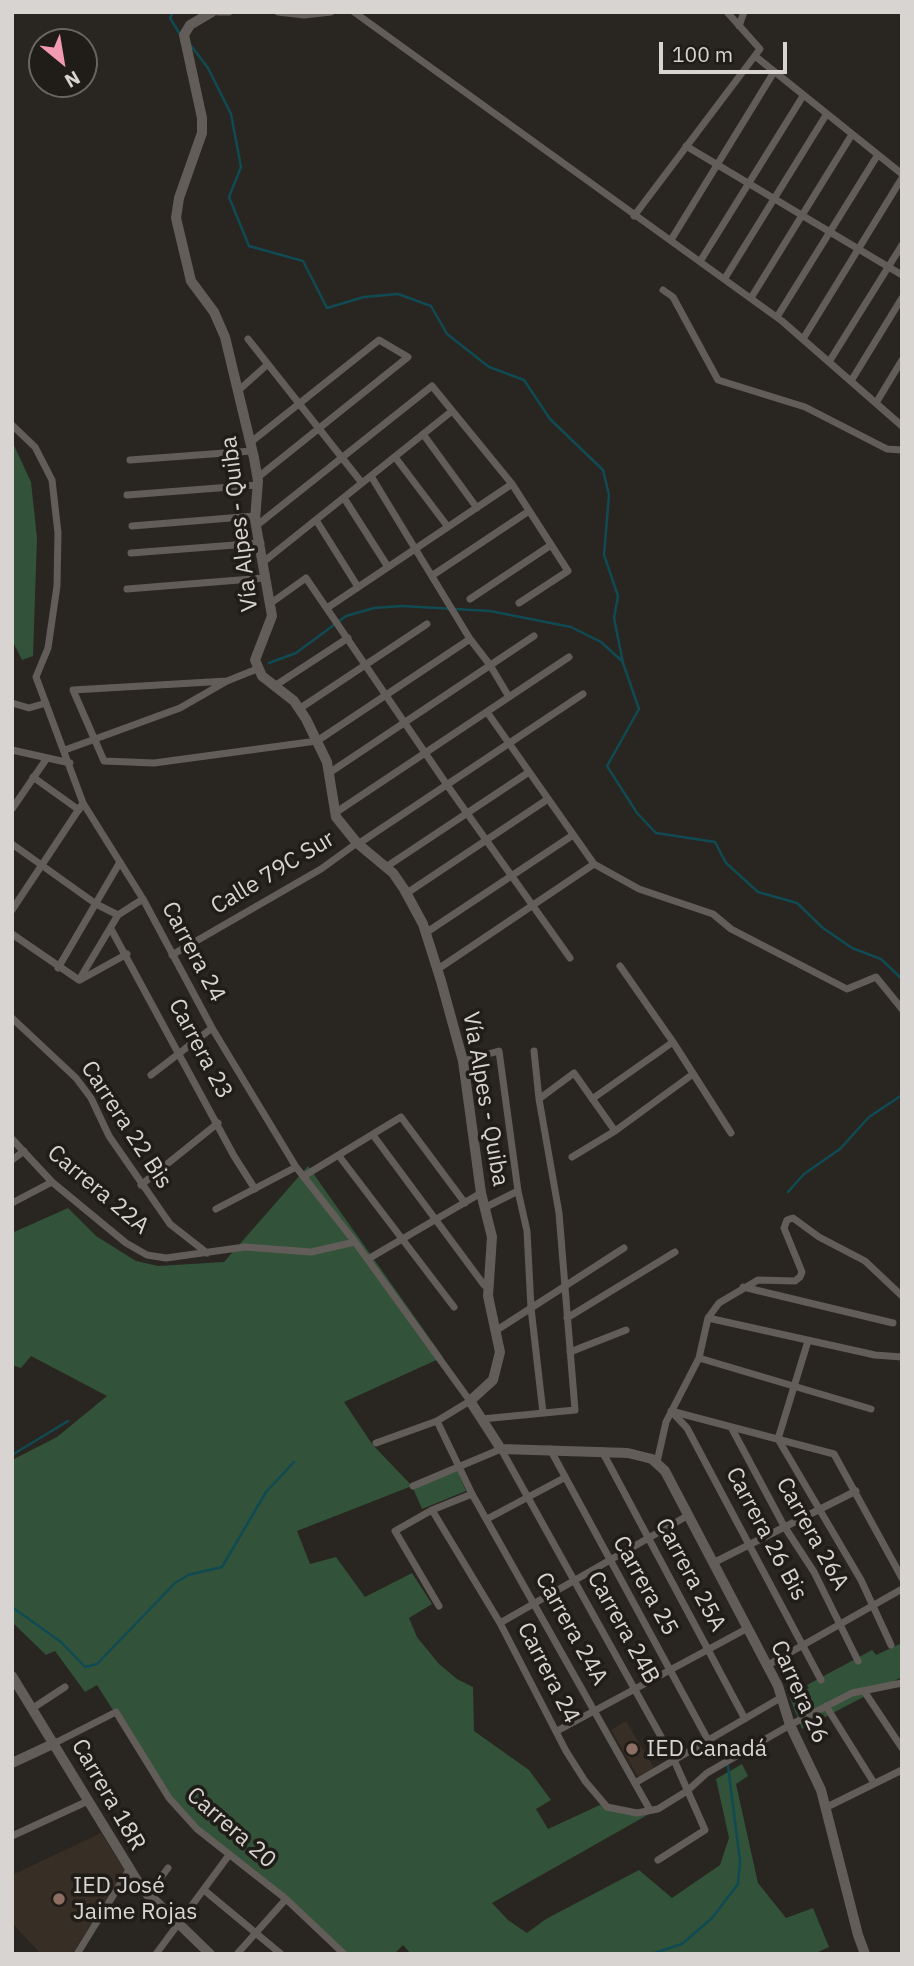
<!DOCTYPE html>
<meta charset="utf-8">
<style>
body{margin:0}
#map{position:relative;width:914px;height:1966px;overflow:hidden;background:#292521;font-family:"IBM Plex Sans",sans-serif}
canvas{display:block}
.frame{position:absolute;inset:0;border:14px solid #d7d4d2;pointer-events:none}
.north{position:absolute;left:28px;top:28px;width:70px;height:70px;box-sizing:border-box;background:#201c18;border:2px solid #696662;border-radius:50%;rotate:150deg;font-size:19px;font-weight:700;line-height:28px;text-align:center;color:#d7d4d2}
.north::after{content:'';display:block;margin:auto;width:24px;height:32px;background:#f29ab0;clip-path:polygon(50% 0,100% 100%,50% 72%,0 100%)}
.scale{position:absolute;left:659px;top:42px;width:128px;height:32px;box-sizing:border-box;border:4px solid #d7d4d2;border-top:0;padding-left:9px;font-size:21px;line-height:24px;white-space:nowrap;color:#d7d4d2;-webkit-text-stroke:5px #201c18;paint-order:stroke}
</style>
<div id="map">
<canvas width="914" height="1966"></canvas>
<div class="frame"></div>
<div class="north">N</div>
<div class="scale">100 m</div>
</div>
<script>
const g = document.querySelector('canvas').getContext('2d');
g.lineJoin = 'round';
function fillPath(path, color) { g.fillStyle = color; g.fill(path, 'evenodd'); }
const shape = rows => new Path2D(rows.map(r => 'M' + r).join(''));
function trace(path, color, width, dash) { g.strokeStyle = color; g.lineWidth = width; g.lineCap = dash ? 'butt' : 'round'; g.setLineDash(dash || []); g.stroke(path); }
function label(font, color, halo, rows, align = 'center') {
  g.font = font + ' "IBM Plex Sans",sans-serif'; g.lineWidth = 7; g.setLineDash([]); g.textBaseline = 'middle'; g.strokeStyle = halo; g.fillStyle = color; for (const [text, x, y, turn = 0] of rows) {
    g.save(); g.translate(x, y); g.rotate((+turn || 0) * Math.PI / 180); g.textAlign = isNaN(turn) ? turn : align; if (halo) g.strokeText(text, 0, 0); g.fillText(text, 0, 0); g.restore();
  }
}
fillPath(shape([
 [626,1721,654,1768,638,1777,611,1730],
 [101,1833,125,1871,72,1954,41,1954,12,1923,12,1875]
]), '#372e26');
fillPath(shape([
 [12,441,31,482,37,538,33,656,22,660,12,640],
 [308,1166,443,1357,344,1402,372,1444,412,1486,456,1468,466,1491,422,1509,412,1486,297,1531,310,1564,336,1557,365,1597,412,1573,432,1604,409,1618,417,1637,439,1664,457,1679,473,1687,474,1731,529,1770,551,1800,536,1809,548,1829,602,1804,619,1811,658,1809,492,1903,508,1920,527,1933,546,1919,639,1870,672,1898,720,1865,729,1838,716,1779,742,1764,748,1776,736,1784,758,1883,786,1918,813,1908,829,1947,814,1954,411,1954,403,1945,394,1954,344,1954,322,1930,229,1855,169,1798,97,1685,85,1692,55,1651,46,1655,12,1622,12,1460,57,1437,107,1396,31,1356,21,1368,12,1365,12,1233,68,1208,96,1236,136,1261,158,1266,224,1262],
 [902,1643,902,1677,802,1729,790,1698,809,1688,807,1685,872,1650,876,1655]
]), '#325339');
trace(shape([
 [173,12,170,18,181,36],
 [189,43,208,68,231,114,241,167,229,197,249,246,303,261,327,308,364,297,398,294,431,306,447,334,489,367,524,380,550,419,603,470,609,495,604,555,618,596,614,618,623,663,639,709,607,766,637,813,656,833,715,842,726,863,758,892,797,903,823,928,852,948,881,959,902,979],
 [269,663,296,653,346,616,374,608,402,606,490,611,571,627,601,642,623,662],
 [788,1192,804,1174,840,1149,869,1117,902,1095],
 [12,1455,68,1421],
 [12,1607,61,1642,85,1667,97,1664,175,1583,188,1575,222,1567,266,1492,294,1462],
 [651,1954,682,1944,712,1918,738,1884,740,1861,728,1766]
]), '#104b53', 2.5);
trace(shape([
 [218,12,229,12],
 [278,12,304,15,331,12],
 [354,12,782,321,902,426],
 [739,26,744,12],
 [755,56,902,174],
 [686,146,902,275],
 [634,216,760,49,727,12],
 [671,240,774,72],
 [701,260,803,96],
 [725,278,826,115],
 [663,290,673,297,718,380,805,407,887,449,902,450],
 [751,298,851,136],
 [777,317,877,156],
 [248,339,362,483],
 [803,339,902,178],
 [829,362,902,245],
 [851,381,902,298],
 [239,390,268,364],
 [876,403,902,360],
 [12,425,35,447,52,480,58,533,57,586,48,648,36,677,83,803,143,899,212,1028,296,1167,355,1242,470,1401,437,1421,376,1443],
 [423,434,477,508],
 [251,442,379,340,408,357,257,478],
 [395,457,448,527],
 [130,460,252,451],
 [371,476,470,639,490,665,509,697],
 [127,495,257,485],
 [344,498,388,567],
 [316,520,358,587],
 [132,526,255,516],
 [256,526,432,386,512,484,568,571,519,603],
 [131,553,261,543],
 [262,563,452,411],
 [433,575,529,511],
 [127,589,264,578],
 [470,599,551,545],
 [271,603,306,578,447,785,570,958],
 [327,608,512,484],
 [227,681,73,690,104,761,154,763,317,741,470,639],
 [276,685,348,638],
 [12,703,29,708,46,703],
 [299,709,427,624],
 [487,712,594,864,639,889,713,914,731,929,847,989,876,977,902,1009],
 [12,750,70,763],
 [65,750,180,708,227,681,257,669],
 [329,773,534,636],
 [33,777,79,810],
 [12,809,47,758],
 [335,813,569,657],
 [12,844,96,904,118,915],
 [358,844,583,694],
 [386,867,529,772],
 [407,893,548,799],
 [12,910,83,803],
 [111,929,234,1156,255,1189],
 [427,932,573,835],
 [12,934,79,980],
 [172,955,321,869,357,843],
 [620,966,673,1042,731,1133],
 [58,968,120,862],
 [438,969,594,864],
 [79,980,118,915,143,899],
 [80,980,127,954],
 [12,1018,76,1078,91,1098,109,1136,170,1224,207,1253],
 [534,1051,539,1099],
 [463,1061,499,1051,518,1191,527,1231,531,1308,543,1413],
 [151,1075,212,1028],
 [592,1099,673,1042],
 [373,1135,484,1285,488,1287],
 [12,1139,52,1182,126,1243,147,1255,166,1258,245,1247,311,1252,355,1242],
 [339,1156,454,1307],
 [572,1157,615,1131,693,1074],
 [12,1160,24,1151],
 [304,1176,401,1117,465,1203],
 [141,1185,218,1123],
 [12,1203,52,1182],
 [484,1208,518,1191],
 [216,1209,296,1167],
 [368,1259,481,1193],
 [743,1287,893,1323],
 [567,1318,675,1252],
 [708,1318,875,1355,902,1357],
 [497,1330,624,1248],
 [808,1341,778,1439,861,1580,891,1645],
 [570,1352,626,1330],
 [699,1358,871,1409],
 [671,1411,834,1454,902,1578],
 [672,1412,687,1428,821,1680],
 [482,1419,575,1410,559,1213,539,1099,574,1073,615,1131],
 [437,1421,472,1494,650,1810],
 [731,1427,784,1526,814,1572,858,1661],
 [550,1449,708,1740],
 [602,1451,745,1719],
 [657,1462,666,1422,699,1358,708,1318,719,1303,758,1280,795,1281,800,1277,802,1272,784,1228,787,1220,793,1218,819,1237,865,1261,902,1296],
 [413,1486,501,1449,674,1760,705,1830,658,1860],
 [432,1510,500,1623,566,1751,585,1781,607,1807,637,1813,658,1809,687,1791,707,1773,790,1725,852,1693,902,1683],
 [487,1519,564,1478],
 [713,1563,856,1491],
 [439,1606,395,1531,432,1510,472,1494],
 [500,1623,687,1516],
 [768,1665,902,1589],
 [864,1691,902,1748],
 [826,1706,874,1783],
 [33,1708,65,1687],
 [557,1731,748,1628],
 [55,1743,116,1712,169,1798,197,1829,286,1899,344,1954],
 [635,1783,782,1697],
 [827,1807,902,1770],
 [12,1836,88,1801],
 [204,1890,281,1954],
 [147,1896,168,1868],
 [77,1954,129,1870],
 [156,1954,229,1855],
 [237,1954,286,1899]
]), '#625d59', 7);
trace(shape([
 [212,12,190,25,184,35,202,118,202,133,179,198,176,218,191,281,214,312,225,337,254,458,258,481,255,520,272,616,255,660,262,676,294,701,306,719,327,762,336,817,357,843,393,873,404,889,423,924,441,981,463,1061,481,1193,492,1237,488,1296,500,1352,493,1380,470,1401,501,1449,628,1453,652,1459,665,1471,778,1686,790,1725,821,1790,858,1935,865,1954],
 [12,1676,141,1887,210,1954],
 [12,1763,55,1743]
]), '#625d59', 10);
for (const [x, y, r, color] of [
 [632,1749,7,"#8d6e63"],
 [59,1899,7,"#8d6e63"]
]) { const dot = new Path2D(); dot.arc(x, y, r, 0, 2 * Math.PI); g.fillStyle = color; g.fill(dot); trace(dot, '#201c18', 2.5); }
label('23px', '#d7d4d2', '#201c18', [
 ["Vía Alpes - Quiba",240,524,-97],
 ["Calle 79C Sur",273,873,-31],
 ["Carrera 24",193,952,62],
 ["Carrera 23",200,1049,62],
 ["Vía Alpes - Quiba",485,1099,80],
 ["Carrera 22 Bis",126,1125,57],
 ["Carrera 22A",98,1190,40],
 ["Carrera 26 Bis",766,1534,62],
 ["Carrera 26A",812,1534,61],
 ["Carrera 25A",690,1575,62],
 ["Carrera 25",645,1586,61],
 ["Carrera 24B",623,1628,61],
 ["Carrera 24A",571,1629,61],
 ["Carrera 24",548,1673,63],
 ["Carrera 26",799,1692,66],
 ["Carrera 18R",108,1795,60],
 ["Carrera 20",231,1828,41]
]);
label('23px', '#d7d4d2', '#201c18', [
 ["IED Canadá",646,1749],
 ["IED José",73,1886],
 ["Jaime Rojas",73,1912]
], 'left');
</script>
